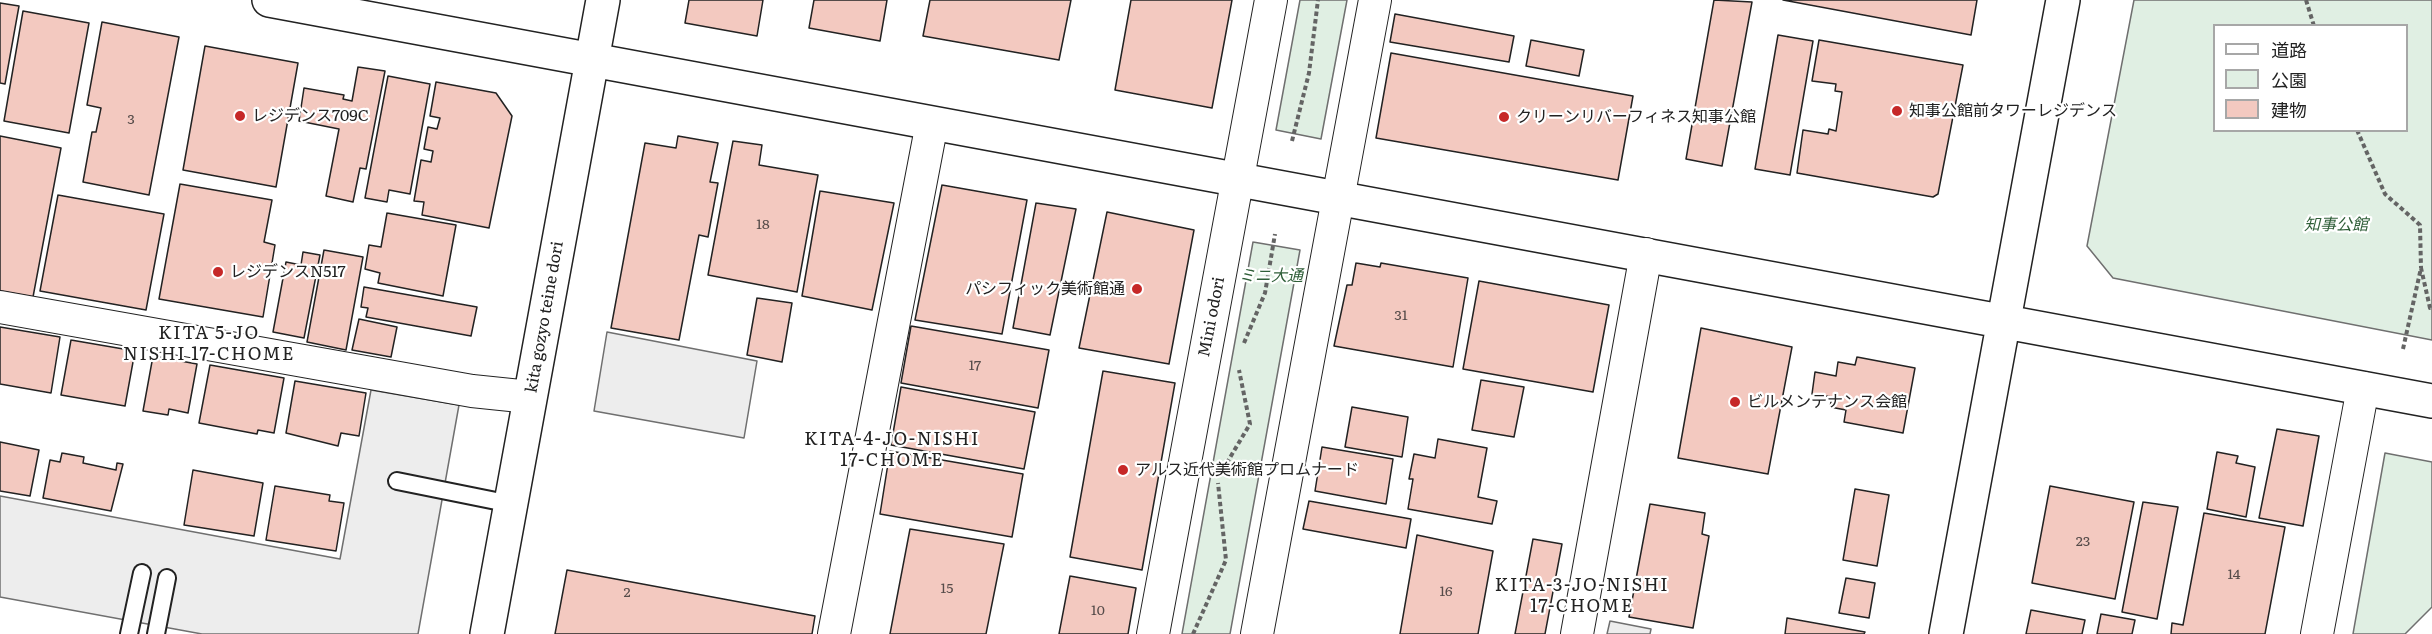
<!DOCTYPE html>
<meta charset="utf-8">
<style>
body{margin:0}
#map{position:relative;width:2432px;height:634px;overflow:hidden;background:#fff;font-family:Literata,"Noto Sans JP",serif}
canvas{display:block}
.legend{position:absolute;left:2213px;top:24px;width:195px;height:108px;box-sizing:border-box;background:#fff;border:2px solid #a7a7a7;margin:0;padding:8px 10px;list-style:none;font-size:18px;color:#222}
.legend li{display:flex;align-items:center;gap:12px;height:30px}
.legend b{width:30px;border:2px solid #a7a7a7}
</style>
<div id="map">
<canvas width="2432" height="634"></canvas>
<ul class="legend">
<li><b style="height:8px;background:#fff"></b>道路</li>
<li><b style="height:16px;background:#e0efe3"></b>公園</li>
<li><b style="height:16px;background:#f3c9c0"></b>建物</li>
</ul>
</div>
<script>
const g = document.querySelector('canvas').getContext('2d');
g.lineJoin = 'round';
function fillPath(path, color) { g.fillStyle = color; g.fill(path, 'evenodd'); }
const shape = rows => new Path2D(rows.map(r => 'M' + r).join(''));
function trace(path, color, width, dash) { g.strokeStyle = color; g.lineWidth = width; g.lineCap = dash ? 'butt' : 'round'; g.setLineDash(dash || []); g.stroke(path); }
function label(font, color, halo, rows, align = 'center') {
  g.font = font + ' Literata,"Noto Sans JP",serif'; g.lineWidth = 4.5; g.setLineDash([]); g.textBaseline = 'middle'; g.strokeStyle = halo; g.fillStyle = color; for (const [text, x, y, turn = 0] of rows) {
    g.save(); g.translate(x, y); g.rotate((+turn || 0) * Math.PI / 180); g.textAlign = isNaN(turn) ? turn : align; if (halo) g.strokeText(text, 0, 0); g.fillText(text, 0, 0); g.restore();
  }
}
const green = shape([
 [1300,0,1347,0,1321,139,1276,130,1300,0],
 [2134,0,2432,0,2432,340,2113,278,2087,246,2134,0],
 [2214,26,2406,26,2406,130,2214,130,2214,26],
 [1253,242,1300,250,1230,634,1182,634,1253,242],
 [2385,453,2432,462,2432,607,2405,634,2353,634,2385,453]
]);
fillPath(green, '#e0efe3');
trace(green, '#6f6f6f', 1.5);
const parking = shape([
 [607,332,757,361,744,438,594,411,607,332],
 [371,390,459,405,418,634,202,634,0,597,0,496,340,559,371,390],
 [1610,621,1651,629,1650,634,1607,634,1610,621]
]);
fillPath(parking, '#ededed');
trace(parking, '#6f6f6f', 1.5);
const building = shape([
 [689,0,763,0,757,36,685,23,689,0],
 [814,0,887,0,880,41,809,28,814,0],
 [930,0,1071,0,1059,60,923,36,930,0],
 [1131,0,1232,0,1212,108,1115,90,1131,0],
 [1714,0,1752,2,1722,166,1686,159,1714,0],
 [1783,0,1977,0,1971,35,1783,0],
 [0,3,19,6,5,84,0,83,0,3],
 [23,11,89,23,69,133,4,121,23,11],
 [1395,14,1514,36,1509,62,1390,42,1395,14],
 [102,22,179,37,149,195,83,182,92,132,96,132,101,108,87,105,102,22],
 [1778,35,1813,41,1790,175,1755,169,1778,35],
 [1531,40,1584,50,1579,76,1526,66,1531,40],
 [1819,40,1963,65,1938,194,1933,197,1797,173,1803,130,1828,134,1829,129,1836,131,1842,92,1835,91,1836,84,1812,81,1819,40],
 [205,46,298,63,276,187,183,170,205,46],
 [1391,53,1633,96,1618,180,1376,138,1391,53],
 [358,67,385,71,366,169,360,168,353,202,326,196,339,129,299,121,304,88,344,95,343,99,352,101,358,67],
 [388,76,430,84,410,194,389,190,387,202,365,198,388,76],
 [436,82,496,93,512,116,489,228,422,215,424,202,414,201,421,160,431,162,433,151,424,149,428,127,437,129,440,118,430,116,436,82],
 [0,136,61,148,33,297,0,291,0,136],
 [678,136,718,143,710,182,718,183,708,237,699,235,679,340,611,328,645,143,676,148,678,136],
 [733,141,762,145,759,165,818,175,797,292,708,275,733,141],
 [180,184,272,200,264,242,275,245,263,317,159,299,180,184],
 [942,185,1027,200,1002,334,915,320,942,185],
 [820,191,894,203,872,310,802,296,820,191],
 [58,195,164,214,146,310,40,291,58,195],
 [1036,203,1076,209,1050,335,1013,328,1036,203],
 [1107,212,1194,230,1169,364,1079,348,1107,212],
 [387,213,456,225,443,296,378,283,380,273,365,269,369,245,381,247,387,213],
 [324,250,363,257,346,350,307,342,324,250],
 [303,252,320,255,304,338,273,332,286,262,301,265,303,252],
 [1356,263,1380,267,1381,263,1468,278,1453,367,1334,346,1347,285,1352,285,1356,263],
 [1479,281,1609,305,1593,392,1463,369,1479,281],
 [364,287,477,307,471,336,366,317,368,308,361,307,364,287],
 [757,298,792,303,782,362,747,355,757,298],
 [359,319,397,327,391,357,352,350,359,319],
 [911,326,1049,350,1038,408,901,383,911,326],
 [0,327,60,337,51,393,0,384,0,327],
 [1701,328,1792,347,1768,474,1678,458,1701,328],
 [71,340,135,351,125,406,61,395,71,340],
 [153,356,197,364,188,413,169,409,168,415,143,411,153,356],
 [1857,357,1915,368,1903,433,1844,422,1846,410,1830,407,1832,397,1812,394,1815,372,1836,376,1838,362,1855,365,1857,357],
 [210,365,284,378,274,433,258,430,257,434,199,423,210,365],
 [1103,371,1175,383,1142,570,1070,557,1103,371],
 [1481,380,1524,387,1514,437,1472,430,1481,380],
 [295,381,366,393,359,436,341,433,338,446,286,433,295,381],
 [901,387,1035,412,1024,469,891,445,901,387],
 [1352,407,1408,417,1402,457,1345,447,1352,407],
 [2277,429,2319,436,2303,526,2259,518,2277,429],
 [1438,439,1487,448,1478,497,1497,501,1492,524,1408,509,1413,479,1409,479,1414,454,1435,458,1438,439],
 [0,442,39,450,30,496,0,491,0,442],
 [1322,447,1393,459,1386,504,1315,491,1322,447],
 [890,451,1023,474,1012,537,880,514,890,451],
 [2217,452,2238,456,2236,463,2255,467,2246,517,2207,509,2217,452],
 [62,453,84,457,83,463,116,470,117,463,123,464,111,511,43,498,50,460,60,462,62,453],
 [193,470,263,483,254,536,184,525,193,470],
 [275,486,330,495,329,501,344,503,336,551,266,540,275,486],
 [2050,486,2134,502,2115,599,2032,583,2050,486],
 [1855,489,1889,495,1877,566,1843,560,1855,489],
 [1309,501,1411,519,1406,548,1303,529,1309,501],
 [2143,502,2178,507,2157,619,2122,612,2143,502],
 [1650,504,1705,513,1702,534,1709,536,1693,628,1629,617,1650,504],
 [2204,513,2285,527,2265,634,2171,634,2172,623,2183,625,2204,513],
 [910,529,1004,544,986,634,890,634,910,529],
 [1417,535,1493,551,1478,634,1400,634,1417,535],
 [1533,539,1562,544,1545,634,1515,634,1533,539],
 [567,570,815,616,812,634,555,634,567,570],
 [1070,576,1136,588,1128,634,1059,634,1070,576],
 [1846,578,1875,583,1869,618,1839,613,1846,578],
 [2031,610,2085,620,2082,634,2026,634,2031,610],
 [2101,614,2135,620,2132,634,2097,634,2101,614],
 [1787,618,1865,632,1864,634,1785,634,1787,618]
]);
fillPath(building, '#f3c9c0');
trace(building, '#222', 1.5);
const service = shape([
 [397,481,511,504],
 [129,634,142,573],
 [156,634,167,578]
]);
const minor = shape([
 [0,307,472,391,530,397],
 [834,634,932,123],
 [1153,634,1271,0],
 [1257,634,1375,0],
 [1577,634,1646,254],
 [2317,634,2363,388]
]);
const tertiary = shape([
 [269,0,2432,401],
 [487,634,603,0],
 [1946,634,2063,0]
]);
trace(service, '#222', 20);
trace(minor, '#222', 34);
trace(tertiary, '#222', 36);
trace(shape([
 [2306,0,2314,26],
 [2357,130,2385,194,2420,225,2421,268],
 [1292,141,1309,73,1318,0],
 [1244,343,1265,293,1275,234],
 [2403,349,2421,268,2430,308,2432,308],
 [1219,476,1250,424,1239,370],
 [1193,634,1226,560,1218,483]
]), '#646464', 4, [4.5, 3]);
trace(service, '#fff', 16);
trace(minor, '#fff', 32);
trace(tertiary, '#fff', 33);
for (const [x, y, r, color] of [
 [1897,111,6,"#c62828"],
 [240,116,6,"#c62828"],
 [1504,117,6,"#c62828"],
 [218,272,6,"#c62828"],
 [1137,289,6,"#c62828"],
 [1735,402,6,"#c62828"],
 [1123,470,6,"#c62828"]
]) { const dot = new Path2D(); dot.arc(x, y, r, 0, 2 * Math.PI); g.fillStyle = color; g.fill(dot); trace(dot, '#fff', 2); }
label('14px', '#564c4a', null, [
 ["3",131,120],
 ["18",763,225],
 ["31",1401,316],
 ["17",975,366],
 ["23",2083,542],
 ["14",2234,575],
 ["15",947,589],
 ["16",1446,592],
 ["2",627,593],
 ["10",1098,611]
]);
label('16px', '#222', '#fff', [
 ["知事公館前タワーレジデンス",1909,111],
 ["レジデンス709C",252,116],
 ["クリーンリバーフィネス知事公館",1516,117],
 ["レジデンスN517",230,272],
 ["パシフィック美術館通",1125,289,"right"],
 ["ビルメンテナンス会館",1747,402],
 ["アルス近代美術館プロムナード",1135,470]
], 'left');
label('italic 16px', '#2f5e38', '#fff', [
 ["知事公館",2336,225],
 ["ミニ大通",1271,276]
]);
label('16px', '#222', '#fff', [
 ["kita gozyo teine dori",545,317,-80],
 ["Mini odori",1212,317,-79]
]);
g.letterSpacing = '1.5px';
label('18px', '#222', '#fff', [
 ["KITA 5-JO",209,334],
 ["NISHI 17-CHOME",209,355],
 ["KITA-4-JO-NISHI",892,440],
 ["17-CHOME",892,461],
 ["KITA-3-JO-NISHI",1582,586],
 ["17-CHOME",1582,607]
]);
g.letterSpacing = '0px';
</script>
